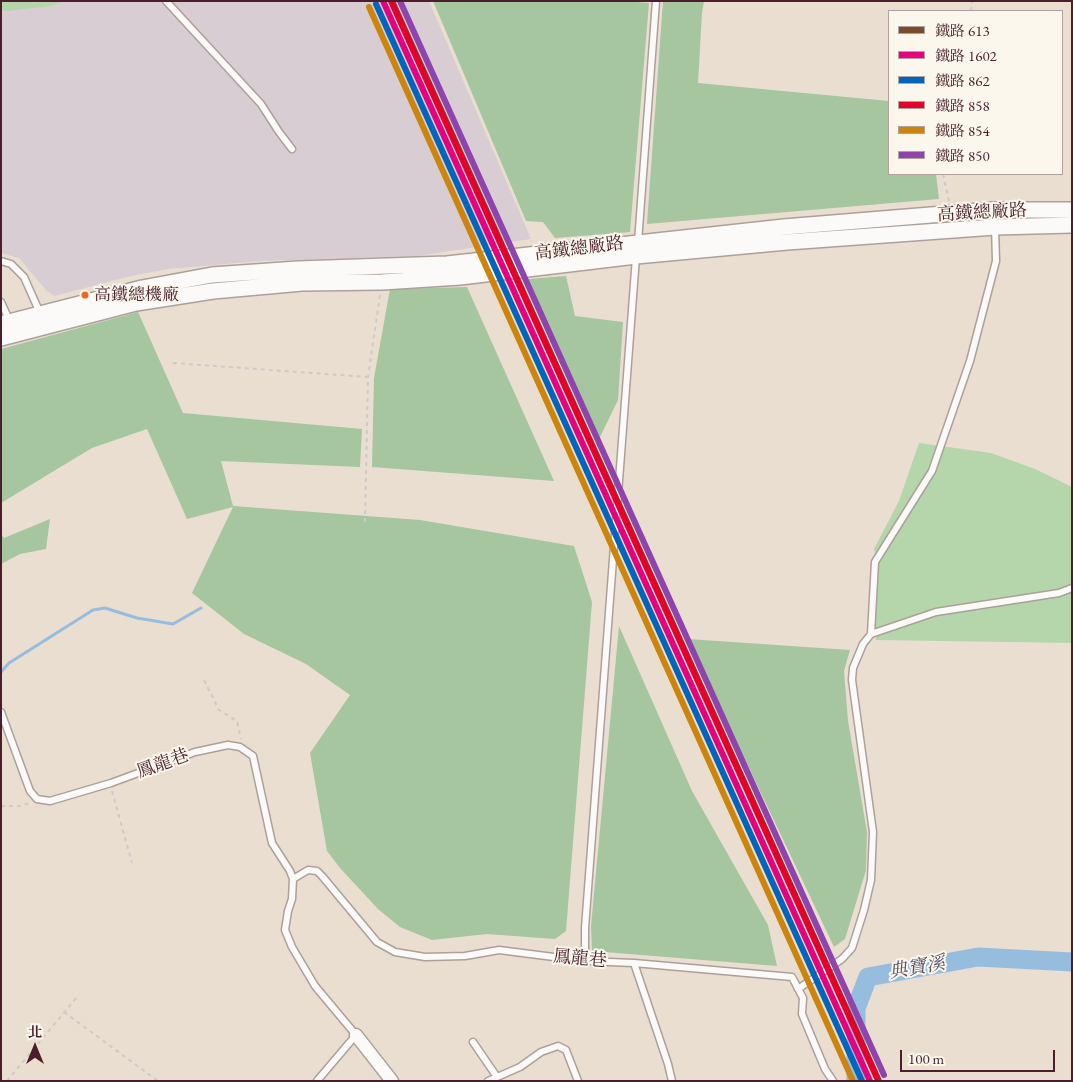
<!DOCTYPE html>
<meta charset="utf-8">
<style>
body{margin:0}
#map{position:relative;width:1073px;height:1082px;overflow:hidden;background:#eaded0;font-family:"EB Garamond","Noto Serif TC",serif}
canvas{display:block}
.frame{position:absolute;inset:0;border:2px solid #4a1f2b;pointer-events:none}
.legend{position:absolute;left:888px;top:10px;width:175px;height:165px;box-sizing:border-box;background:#fbf7ec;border:1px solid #b4a19f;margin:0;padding:6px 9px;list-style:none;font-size:15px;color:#4a1f2b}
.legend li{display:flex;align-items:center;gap:10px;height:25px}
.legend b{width:25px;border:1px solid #b4a19f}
.north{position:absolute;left:10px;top:1022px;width:50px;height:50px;-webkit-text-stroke:4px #fbf7ec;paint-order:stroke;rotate:0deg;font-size:14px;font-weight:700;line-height:20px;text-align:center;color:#4a1f2b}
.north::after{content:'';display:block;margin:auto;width:18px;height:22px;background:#4a1f2b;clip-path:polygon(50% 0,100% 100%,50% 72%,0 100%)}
.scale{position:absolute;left:900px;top:1050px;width:155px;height:22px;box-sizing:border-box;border:2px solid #4a1f2b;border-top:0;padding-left:6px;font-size:15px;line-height:18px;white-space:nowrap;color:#4a1f2b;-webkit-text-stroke:4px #fbf7ec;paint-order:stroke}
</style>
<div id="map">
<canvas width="1073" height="1082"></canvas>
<div class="frame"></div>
<ul class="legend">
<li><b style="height:6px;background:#7a4b2a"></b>鐵路 613</li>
<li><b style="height:6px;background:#e5007d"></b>鐵路 1602</li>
<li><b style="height:6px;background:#0065bd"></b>鐵路 862</li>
<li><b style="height:6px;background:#e4002b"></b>鐵路 858</li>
<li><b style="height:6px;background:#cc840b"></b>鐵路 854</li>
<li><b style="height:6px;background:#8e44ad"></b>鐵路 850</li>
</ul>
<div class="north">北</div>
<div class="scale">100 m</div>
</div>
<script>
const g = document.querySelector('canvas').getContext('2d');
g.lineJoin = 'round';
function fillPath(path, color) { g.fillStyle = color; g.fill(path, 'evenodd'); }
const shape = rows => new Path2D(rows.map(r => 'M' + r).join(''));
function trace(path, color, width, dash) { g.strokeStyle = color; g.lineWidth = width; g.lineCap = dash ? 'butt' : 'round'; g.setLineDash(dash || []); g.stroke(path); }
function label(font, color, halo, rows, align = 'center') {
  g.font = font + ' "EB Garamond","Noto Serif TC",serif'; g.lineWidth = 4; g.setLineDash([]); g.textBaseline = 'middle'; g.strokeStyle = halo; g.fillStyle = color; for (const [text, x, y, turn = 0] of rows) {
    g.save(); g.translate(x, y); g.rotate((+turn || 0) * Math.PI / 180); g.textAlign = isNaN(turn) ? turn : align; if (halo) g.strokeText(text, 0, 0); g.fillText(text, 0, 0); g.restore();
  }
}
fillPath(shape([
 [1,1,429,1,531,239,417,256,260,261,168,269,131,276,54,296,46,290,19,258,1,253]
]), '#d8cdd3');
fillPath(shape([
 [1,1,64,1,51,6,7,11,1,10],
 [919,443,991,453,1035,469,1072,487,1072,643,876,640,875,626,879,565,874,549,899,501]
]), '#b4d6aa');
fillPath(shape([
 [433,1,624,1,649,3,630,232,555,238,543,222,526,221],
 [663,1,704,1,702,13,698,83,889,101,889,174,936,174,939,199,647,224],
 [566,276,575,316,623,322,618,400,599,439,528,279],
 [467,287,554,481,372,467,374,378,390,289],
 [138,312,183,413,362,429,360,467,221,461,233,506,420,520,574,546,592,602,566,931,555,939,487,934,432,940,400,927,378,909,340,868,327,851,310,753,350,695,306,664,244,634,192,593,233,507,187,519,147,429,92,448,1,503,1,349],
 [50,519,46,549,20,554,1,564,1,534,4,538],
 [619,626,692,791,768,925,777,966,592,951,591,926],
 [688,639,850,650,844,671,848,721,867,832,866,870,845,939,834,947]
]), '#a5c69f');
trace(shape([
 [1,672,9,663,93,610,105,608,137,618,173,624,201,608]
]), '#96bdde', 3);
trace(shape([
 [856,1081,856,1008,868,977,978,957,1072,962]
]), '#96bdde', 19);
const service = shape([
 [166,1,261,104,279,132,292,149],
 [638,242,656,1],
 [1,261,11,264,24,277,40,313],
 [1,302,10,322],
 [871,634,875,562,932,471,970,361,996,261,995,227],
 [1,712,30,791,37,799,50,801,111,783,195,752,228,745,240,747,253,756,272,843,290,871,293,879,292,899,288,911,285,930,292,947,315,986,356,1035,317,1081],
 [293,879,308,870,317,871,322,876,377,942,395,952,425,957,465,956,499,950,585,961,634,963,792,977,803,998,802,1014,825,1069,833,1081],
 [585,961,585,928,636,257],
 [634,963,668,1064,672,1081],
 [798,989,842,959,852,948,864,910,871,880,873,832,852,680,853,668,863,644,871,634,936,612,1059,593,1072,588],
 [473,1042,497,1077],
 [488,1081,520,1067,541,1052,558,1046,566,1050,578,1081]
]);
const minor = shape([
 [356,1035,392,1081]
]);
const tertiary = shape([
 [1,324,142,288,212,275,298,269,447,264,784,227,992,210,1072,210],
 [1,338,136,303,213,291,302,283,382,282,460,277,636,256,787,242,995,227,1072,225]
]);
trace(service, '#aca09a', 9);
trace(minor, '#aca09a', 15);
trace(tertiary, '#aca09a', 18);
trace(shape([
 [971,11,972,1],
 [943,174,949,201],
 [173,363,368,377],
 [365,522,368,377,380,295],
 [204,680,219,710,237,721,241,739],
 [112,791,132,863],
 [1,806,19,806,31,803],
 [64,1012,158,1081],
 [7,1081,77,997]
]), '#cfc9c7', 2, [4, 4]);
trace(service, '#fcfaf8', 6);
trace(minor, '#fcfaf8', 12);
trace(tertiary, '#fcfaf8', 15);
trace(shape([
 [392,1,879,1081]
]), '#7a4b2a', 6);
trace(shape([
 [383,1,870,1081]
]), '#e5007d', 6);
trace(shape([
 [376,4,862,1081]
]), '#0065bd', 6);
trace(shape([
 [391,1,877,1078]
]), '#e4002b', 6);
trace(shape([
 [369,7,853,1081]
]), '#cc840b', 6);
trace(shape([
 [400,1,884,1075]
]), '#8e44ad', 6);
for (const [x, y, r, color] of [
 [85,295,4.5,"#f26522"]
]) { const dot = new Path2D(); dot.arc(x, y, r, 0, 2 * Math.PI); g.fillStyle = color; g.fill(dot); trace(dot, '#fbf7ec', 2); }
label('17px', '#4a1f2b', '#fbf7ec', [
 ["高鐵總機廠",94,295]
], 'left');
label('18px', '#4a1f2b', '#fbf7ec', [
 ["高鐵總廠路",982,213,-3],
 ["高鐵總廠路",579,249,-7],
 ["鳳龍巷",163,764,-20],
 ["鳳龍巷",580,959,5]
]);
label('italic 19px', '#58516c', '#fbf7ec', [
 ["典寶溪",917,968,-10]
]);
</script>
